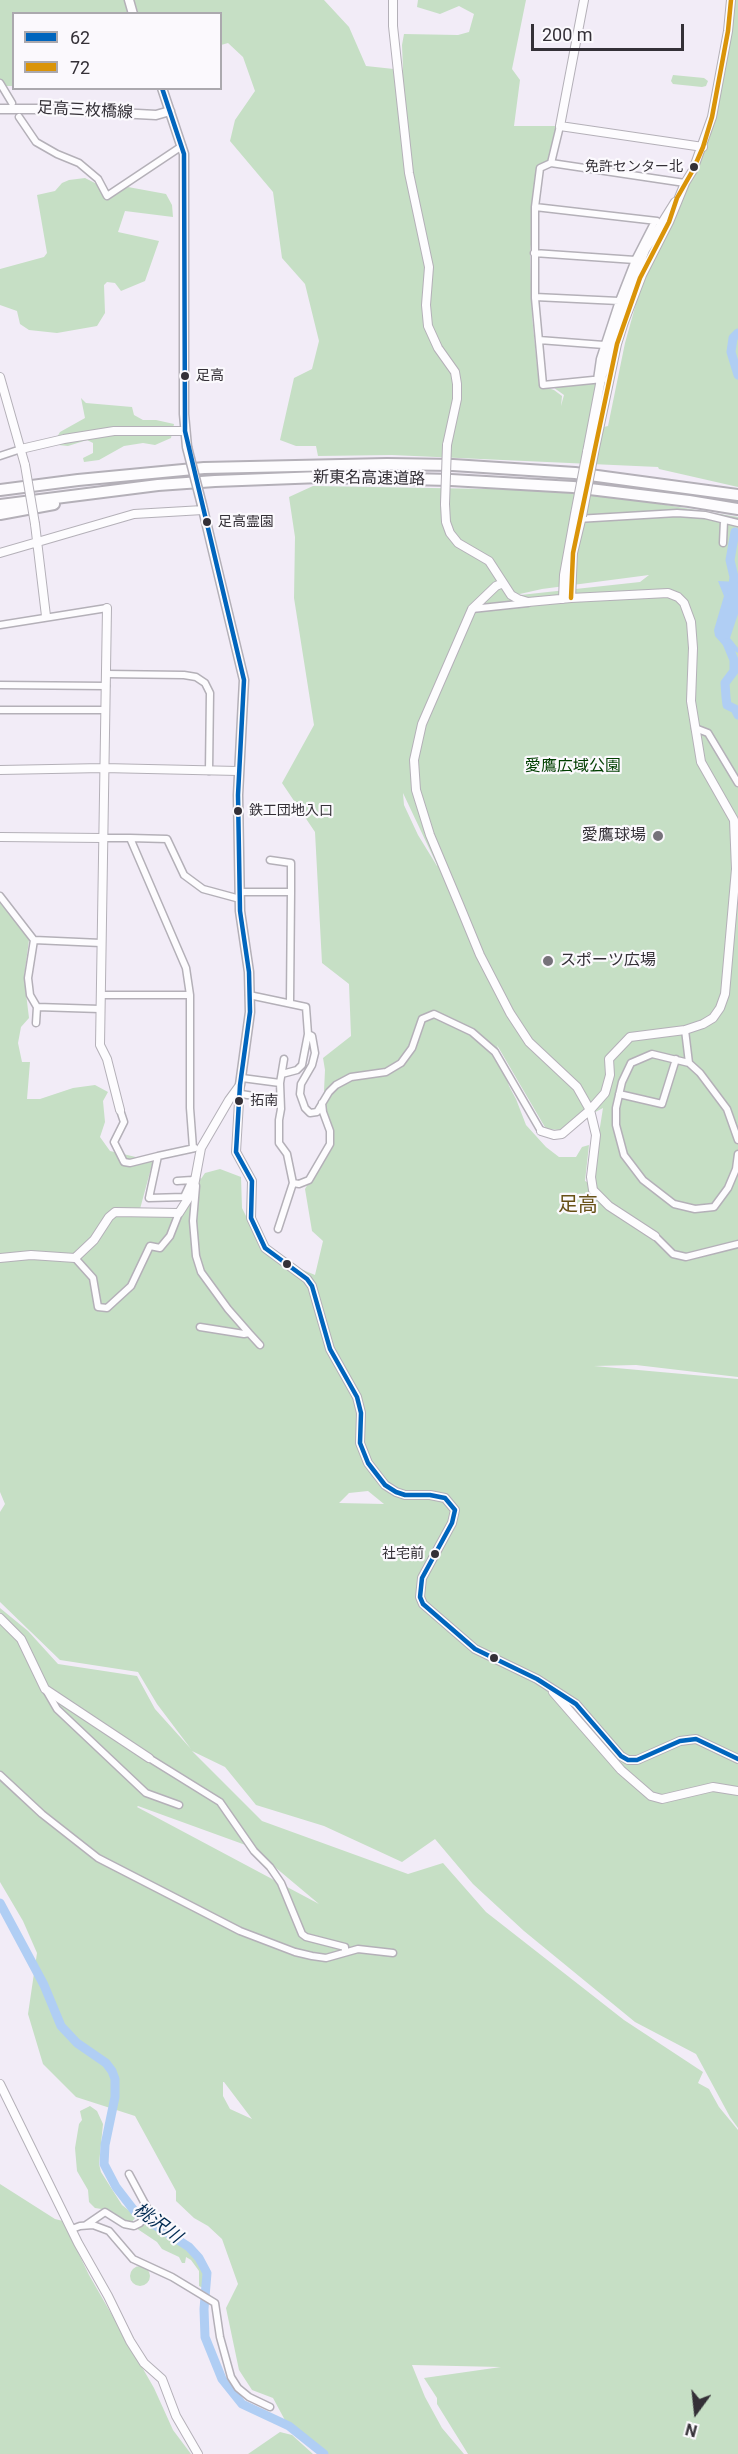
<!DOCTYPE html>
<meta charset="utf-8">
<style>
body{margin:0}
#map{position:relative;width:738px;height:2454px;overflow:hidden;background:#f2ecf7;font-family:Roboto,sans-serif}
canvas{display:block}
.legend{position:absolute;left:12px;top:12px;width:210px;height:78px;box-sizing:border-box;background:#fbf9fd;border:2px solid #aba9ae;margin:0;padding:8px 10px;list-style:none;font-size:18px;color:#343037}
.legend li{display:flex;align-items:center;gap:12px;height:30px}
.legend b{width:30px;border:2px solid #aba9ae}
.north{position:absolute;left:666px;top:2382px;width:60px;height:60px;-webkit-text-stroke:4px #fbf9fd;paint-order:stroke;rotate:195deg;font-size:16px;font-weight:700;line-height:24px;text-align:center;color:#343037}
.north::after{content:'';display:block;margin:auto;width:21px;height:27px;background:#343037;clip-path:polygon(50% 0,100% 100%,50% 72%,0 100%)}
.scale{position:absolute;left:531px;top:24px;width:153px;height:27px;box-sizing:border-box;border:3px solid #343037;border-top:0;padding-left:8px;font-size:18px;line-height:21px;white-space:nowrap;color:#343037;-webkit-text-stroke:4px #fbf9fd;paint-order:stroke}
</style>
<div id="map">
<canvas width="738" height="2454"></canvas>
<ul class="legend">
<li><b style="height:8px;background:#0065bd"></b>62</li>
<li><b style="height:8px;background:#da9408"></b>72</li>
</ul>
<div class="north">N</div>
<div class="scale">200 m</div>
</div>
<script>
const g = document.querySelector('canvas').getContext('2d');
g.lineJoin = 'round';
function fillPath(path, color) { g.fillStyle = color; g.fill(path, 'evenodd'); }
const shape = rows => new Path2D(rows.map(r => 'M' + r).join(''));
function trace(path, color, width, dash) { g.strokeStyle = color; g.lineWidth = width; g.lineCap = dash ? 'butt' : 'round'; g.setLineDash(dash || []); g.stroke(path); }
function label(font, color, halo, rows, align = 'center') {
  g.font = font + ' Roboto,"Noto Sans JP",sans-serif'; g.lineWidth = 4.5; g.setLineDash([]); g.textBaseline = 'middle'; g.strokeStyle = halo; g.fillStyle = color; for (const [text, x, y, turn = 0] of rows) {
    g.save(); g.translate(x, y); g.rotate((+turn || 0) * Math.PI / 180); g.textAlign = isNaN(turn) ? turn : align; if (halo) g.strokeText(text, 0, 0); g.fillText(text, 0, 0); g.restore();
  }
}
fillPath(shape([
 [0,0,128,0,131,13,14,14,13,86,0,86],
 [134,0,324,0,349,27,366,66,403,70,402,45,404,34,458,35,469,32,474,14,459,6,440,14,417,7,418,0,526,0,512,69,520,80,514,126,560,126,553,157,540,168,530,253,532,316,539,385,554,390,562,396,561,406,564,395,550,385,601,379,599,428,608,426,625,343,644,275,709,125,734,0,738,0,738,487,659,469,658,467,392,455,318,456,316,446,296,446,280,440,294,378,312,369,319,341,305,284,282,258,273,192,230,141,235,120,255,91,243,57,228,43,221,45,220,14,138,13],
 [673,75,704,78,708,81,706,86,702,87,673,84,671,81],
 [85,178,97,184,106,197,128,187,166,194,172,205,173,217,125,211,118,232,159,241,145,281,121,291,115,283,107,282,104,285,105,313,97,326,57,333,29,330,20,324,17,311,0,305,0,269,44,257,47,253,37,195,55,191,62,183,69,180],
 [81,398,86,403,132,407,134,415,143,420,156,420,174,424,171,438,155,445,143,443,124,446,99,460,84,462,83,458,93,453,93,443,87,440,68,446,58,445,56,439,60,432,85,418],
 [313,486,549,490,595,493,738,517,738,1377,636,1365,594,1366,738,1379,738,2128,730,2117,696,2054,635,2022,524,1931,473,1884,435,1839,402,1862,324,1826,256,1805,225,1767,192,1751,262,1821,408,1874,443,1863,486,1912,624,2020,703,2072,698,2083,709,2089,719,2107,738,2130,738,2454,468,2454,437,2404,437,2398,424,2378,501,2367,412,2365,425,2397,442,2428,464,2454,318,2454,287,2424,273,2398,252,2390,239,2370,226,2308,238,2284,222,2239,208,2226,194,2218,176,2201,176,2191,135,2116,76,2097,43,2064,28,2014,37,1953,23,1921,0,1882,0,1608,28,1631,58,1664,137,1676,155,1709,191,1749,157,1704,138,1672,60,1660,0,1602,0,1512,5,1504,0,1492,0,899,29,940,24,977,29,1018,21,1027,18,1043,22,1062,30,1062,27,1099,40,1099,73,1088,95,1085,108,1092,103,1101,105,1122,100,1137,110,1151,153,1161,140,1209,180,1210,205,1173,220,1169,241,1177,242,1208,260,1244,284,1262,315,1275,323,1241,312,1231,305,1189,329,1147,330,1131,323,1112,325,1070,323,1058,351,1036,349,984,322,963,315,832,282,783,314,725,294,598,295,537,289,497],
 [649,575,640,582,511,596,542,589],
 [403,793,437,865,437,866,418,835,404,805],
 [497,1045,546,1129,561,1130,603,1108,591,1184,585,1181,589,1145,582,1147,576,1157,559,1157,546,1147,526,1125,516,1099,509,1086],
 [368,1491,384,1504,339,1503,349,1493],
 [138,1806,251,1847,319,1904,137,1807],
 [223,2082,224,2082,252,2119,230,2109,223,2096],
 [90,2106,97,2111,103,2124,99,2164,101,2172,122,2205,132,2213,135,2218,132,2222,125,2221,108,2210,95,2208,89,2202,88,2190,77,2171,75,2148,79,2124,82,2120,80,2111],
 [0,2184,55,2219,63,2221,89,2275,154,2388,173,2430,191,2454,0,2454],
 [143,2222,184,2247,197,2258,203,2270,203,2288,199,2286,199,2271,191,2260,186,2257,185,2263,182,2263,179,2257,162,2249,157,2242,136,2228],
 '130 2276a10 10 0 1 1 20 0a10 10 0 1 1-20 0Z',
 [280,2432,292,2435,313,2454,248,2454]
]), '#c6dfc5');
fillPath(shape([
 [718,581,738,582,738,614,730,638,738,648,738,653,733,650,730,653,715,636,714,630,724,596]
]), '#b0cef4');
trace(shape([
 [738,333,733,338,731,352,738,375],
 [732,592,734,577,730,560,735,532],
 [727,643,734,660,734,671,725,683,726,697,727,705,735,709,738,715],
 [0,1903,44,1985,61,2026,77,2043,106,2063,112,2071,115,2079,115,2097,105,2145,104,2164,116,2187,136,2213,189,2247,199,2258,207,2273,204,2309,205,2337,222,2379,242,2404,289,2426,324,2454]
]), '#b0cef4', 9);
const minor = shape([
 [0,83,12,103],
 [19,117,36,142,57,154,79,163,98,179,107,196,182,146],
 [560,126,551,163,540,168,535,207,535,298,543,385,603,379],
 [551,163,685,183],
 [535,207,657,221],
 [534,253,635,260],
 [535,297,619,301],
 [539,340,604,345],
 [597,380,600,359,619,301,635,260,655,221],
 [0,456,21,449],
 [577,519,677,513,705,515,738,523],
 [723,543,724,521],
 [472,609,528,603],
 [0,625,107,608],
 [106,674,184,675,196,677,205,683,210,693,209,771],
 [0,685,106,686],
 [0,710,104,710],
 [695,728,708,733,738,783],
 [130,838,167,839,184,875,203,889,240,899],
 [270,860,291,863,291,892],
 [240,892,291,892,290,1002],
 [0,896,34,940,101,943],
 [34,940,28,978,30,995,37,1007,100,1009],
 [101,995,190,995,186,968,130,838,102,838],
 [190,995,190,1108,193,1148],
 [249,995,306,1007,308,1034,302,1065,297,1070,282,1074],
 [36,1023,37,1007],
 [685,1030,689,1063],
 [308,1034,312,1036,315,1053,312,1065,301,1084,300,1094,305,1108,310,1113,317,1112,329,1092,336,1085,351,1077,386,1072,401,1063,412,1048,422,1019,434,1014,472,1032,495,1052,541,1131],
 [242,1078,280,1083],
 [241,1094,280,1100],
 [619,1094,662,1104,676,1059],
 [120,1110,124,1122,114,1142,124,1162,130,1163,158,1156],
 [738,1140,727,1109,700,1073,689,1063,652,1054,631,1063,622,1082,616,1108,616,1125,624,1155,643,1180,674,1204,695,1209,714,1207,728,1188,736,1169,738,1154],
 [195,1148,158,1156,149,1198,184,1197,192,1180,196,1179],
 [177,1181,192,1180],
 [293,1183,299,1184,309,1180,330,1144,330,1131,323,1112,322,1103],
 [196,1186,193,1221,196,1256,201,1272,228,1309,249,1333,244,1334,200,1327],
 [278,1229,293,1183,287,1154,279,1143,279,1120,281,1109,280,1083,284,1059],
 [655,1236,673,1254,686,1257,738,1244],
 [75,1258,93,1278,98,1307,107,1308,131,1286,150,1246,160,1248,170,1236,179,1213],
 [249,1333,260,1345],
 [46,1690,57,1709,146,1793,179,1805],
 [149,1758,220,1802,254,1851,270,1867,281,1883,302,1934,306,1937,345,1947,345,1951],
 [0,1775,42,1814,98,1858,240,1931,295,1952,312,1956,326,1958,358,1949,393,1953],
 [129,2174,151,2215,175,2231],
 [86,2225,105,2212,124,2224,134,2226,140,2223,150,2210],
 [72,2229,80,2226,93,2225,109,2231,133,2259,172,2277,215,2303,220,2337,231,2377,238,2388,249,2397,270,2407]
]);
const tertiary = shape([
 [393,0,393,26,409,173,429,267,426,305,428,326,438,348,455,372,457,384,457,399,447,445],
 [584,0,560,126,703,147],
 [0,377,25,465],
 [21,449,64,439,114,431,185,431],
 [587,452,601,379,620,311,645,250,675,202],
 [594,453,617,344,624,322,642,275,669,222,685,183,693,170,712,117,728,31,731,0],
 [445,504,446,522,450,533,458,543,489,561,511,595,518,599,528,602,571,598,668,593,678,597,684,603,691,622,693,648,691,701,701,762,734,820,736,869,725,994,720,1008,713,1018,703,1024,685,1030,630,1037,609,1059,610,1075,605,1093,590,1110,562,1134,554,1135,541,1131],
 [35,524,46,616],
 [0,553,134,514,203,510],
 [503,583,496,586,472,609,422,724,414,760,416,790,430,835,459,904,480,955,510,1013,529,1042,577,1087,590,1110,596,1135,591,1177,593,1190,609,1206,655,1236],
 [571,598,573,553,582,516],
 [563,599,564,575,575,514],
 [107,608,100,1045,107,1059,120,1110],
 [0,770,103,768,238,771],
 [0,837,102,838],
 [240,1085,236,1152,252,1181,251,1218,265,1248,307,1279,312,1286,330,1349,357,1397,361,1413,360,1443,368,1463,385,1485,396,1492,405,1495,430,1495,445,1498,455,1510,452,1523,422,1578,420,1597,423,1604,475,1649,537,1679,576,1704,621,1756,628,1760,637,1760,680,1741,696,1739,738,1759],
 [0,1258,31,1255,75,1258,94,1240,109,1217,115,1212,179,1213,193,1191,201,1148,229,1100,240,1085],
 [0,1618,21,1639,45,1689,149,1758],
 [553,1692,621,1770,651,1796,662,1799,713,1787,738,1791],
 [0,2084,78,2243,108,2296,130,2341,144,2363,162,2379,176,2416,198,2454]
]);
const secondary = shape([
 [129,0,133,14],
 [162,88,184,154,184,414,187,447],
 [0,109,44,109,156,115,170,111],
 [202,505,244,680,238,795,240,911,249,972,250,1012,240,1085]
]);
const motorway = shape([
 [0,490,78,480,204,468,387,464,453,465,575,473,738,495],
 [0,505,158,485,215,481,321,477,451,480,573,487,689,501,738,509],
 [0,514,54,504]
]);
trace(minor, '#b4b0b8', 9);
trace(tertiary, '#b4b0b8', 10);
trace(secondary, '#b4b0b8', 11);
trace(motorway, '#b4b0b8', 14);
trace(minor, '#fdfcfe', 6);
trace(tertiary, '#fdfcfe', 8);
trace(secondary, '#fdfcfe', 8);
trace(motorway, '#fdfcfe', 10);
const tertiaryBridge = shape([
 [25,465,35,524],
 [445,504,447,445],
 [575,514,587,452],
 [582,516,594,453]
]);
const secondaryBridge = shape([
 [187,447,202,505]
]);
trace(tertiaryBridge, '#b4b0b8', 10, []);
trace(secondaryBridge, '#b4b0b8', 11, []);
trace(tertiaryBridge, '#fdfcfe', 8);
trace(secondaryBridge, '#fdfcfe', 8);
trace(shape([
 [162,88,184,154,185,431,244,680,238,795,240,911,249,972,250,1012,240,1085,236,1152,252,1181,251,1218,265,1248,307,1279,312,1286,330,1349,357,1397,361,1413,360,1443,368,1463,385,1485,396,1492,405,1495,430,1495,445,1498,455,1510,452,1523,422,1578,420,1597,423,1604,475,1649,537,1679,576,1704,621,1756,628,1760,637,1760,680,1741,696,1739,738,1759]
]), '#0065bd', 4.5);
trace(shape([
 [571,598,573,553,617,344,640,278,669,222,677,198,693,170,703,147,712,117,728,31,731,0]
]), '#da9408', 4.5);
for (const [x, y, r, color] of [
 [694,167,5,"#343037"],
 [185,376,5,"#343037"],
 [207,522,5,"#343037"],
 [238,811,5,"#343037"],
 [658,836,6,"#76727a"],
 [548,961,6,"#76727a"],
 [239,1101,5,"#343037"],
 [287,1264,5,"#343037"],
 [435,1554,5,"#343037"],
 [494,1658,5,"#343037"]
]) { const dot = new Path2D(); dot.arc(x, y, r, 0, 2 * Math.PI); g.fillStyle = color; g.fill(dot); trace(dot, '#fbf9fd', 2); }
label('14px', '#343037', '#fbf9fd', [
 ["免許センター北",683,167,"right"],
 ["足高",196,376],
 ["足高霊園",218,522],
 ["鉄工団地入口",249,811],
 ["拓南",250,1101],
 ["社宅前",424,1554,"right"]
], 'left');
label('16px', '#343037', '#fbf9fd', [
 ["足高三枚橋線",85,111,3],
 ["新東名高速道路",369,479,1]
]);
label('16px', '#003f00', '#fbf9fd', [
 ["愛鷹広域公園",573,767]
]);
label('16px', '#343037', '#fbf9fd', [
 ["愛鷹球場",646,836],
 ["スポーツ広場",560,961,"left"]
], 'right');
label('italic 18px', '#002a51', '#fbf9fd', [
 ["桃沢川",157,2224,36]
]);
label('20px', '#675015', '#fbf9fd', [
 ["足高",578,1206]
]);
</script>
